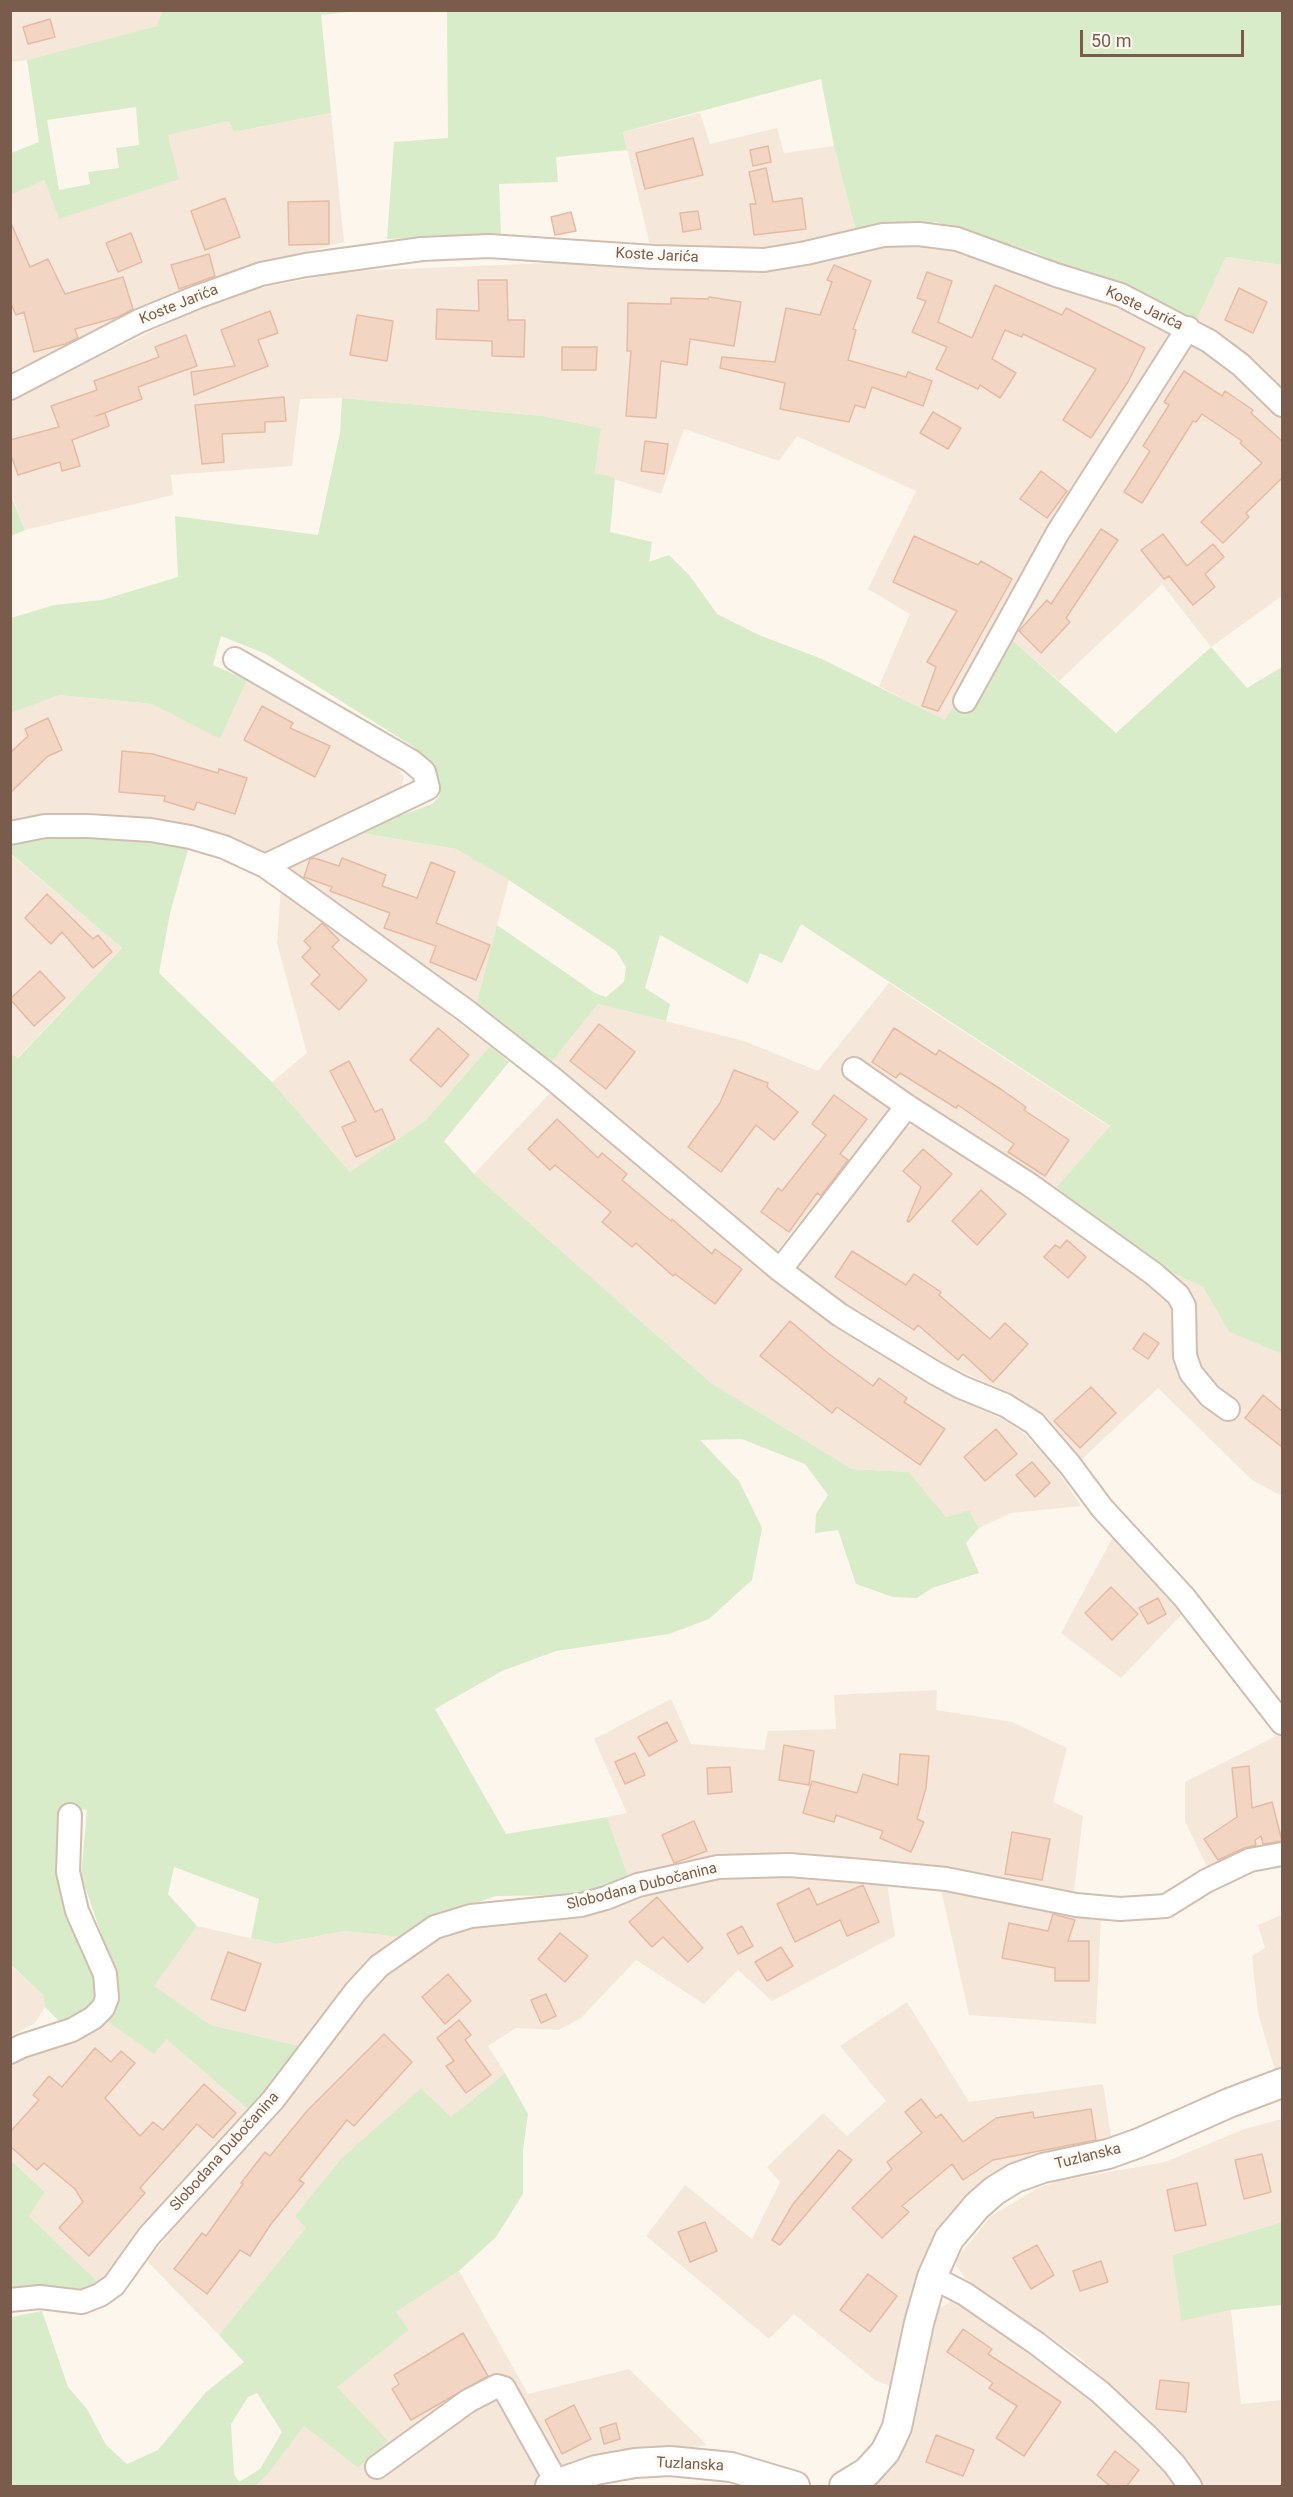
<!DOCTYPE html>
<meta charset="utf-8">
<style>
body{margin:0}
#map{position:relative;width:1293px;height:2497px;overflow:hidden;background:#fdf6ec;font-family:Roboto,sans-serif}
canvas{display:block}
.frame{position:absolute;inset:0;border:12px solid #7a5c4d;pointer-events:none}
.scale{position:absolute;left:1080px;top:30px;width:164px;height:27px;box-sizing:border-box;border:3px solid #7a5c4d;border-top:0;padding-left:8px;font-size:18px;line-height:21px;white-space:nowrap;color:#7a5c4d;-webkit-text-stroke:4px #fffaf3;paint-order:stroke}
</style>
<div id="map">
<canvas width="1293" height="2497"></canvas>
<div class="frame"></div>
<div class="scale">50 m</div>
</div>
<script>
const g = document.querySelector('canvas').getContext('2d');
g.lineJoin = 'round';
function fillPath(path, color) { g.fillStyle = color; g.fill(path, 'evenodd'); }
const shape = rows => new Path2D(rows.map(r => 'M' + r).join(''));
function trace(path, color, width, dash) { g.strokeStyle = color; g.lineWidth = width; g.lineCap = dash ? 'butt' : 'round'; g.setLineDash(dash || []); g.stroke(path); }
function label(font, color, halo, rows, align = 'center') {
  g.font = font + ' Roboto,sans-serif'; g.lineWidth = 6; g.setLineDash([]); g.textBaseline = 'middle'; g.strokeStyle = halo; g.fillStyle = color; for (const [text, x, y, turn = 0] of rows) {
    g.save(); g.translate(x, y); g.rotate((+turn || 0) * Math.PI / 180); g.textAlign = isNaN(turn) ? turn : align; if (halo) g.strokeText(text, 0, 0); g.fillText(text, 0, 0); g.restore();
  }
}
fillPath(shape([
 [11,11,162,11,158,26,27,60,11,62],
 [331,113,344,242,258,265,78,341,11,372,10,195,44,180,59,219,167,135,229,121,235,132],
 [700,113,710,144,777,128,784,153,834,146,856,231,763,251,651,250,623,132],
 [879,241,921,241,977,257,1109,300,1164,328,1170,339,1055,521,945,721,879,686,910,614,868,589,916,491,797,436,779,461,684,429,661,494,595,473,601,428,543,416,342,398,300,399,292,466,171,475,173,495,25,530,11,493,11,400,207,304,255,289,349,271,550,263,777,266],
 [1226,257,1282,265,1282,395,1194,325],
 [1193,340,1217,357,1282,416,1282,596,1211,647,1162,584,1059,681,1010,638,1066,538],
 [247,680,393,762,404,777,401,788,265,856,11,824,11,713,58,695,152,704,220,738],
 [356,832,456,849,509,880,476,1006,284,870],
 [10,854,122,948,17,1058,10,1053],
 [281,887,490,1046,425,1121,351,1173,272,1082,307,1053,277,943],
 [889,983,1110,1127,1056,1188,855,1058,845,1071,891,1107,777,1251,765,1246,550,1064,598,1004,744,1041,818,1071],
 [551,1092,836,1324,930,1385,1002,1419,1022,1432,1051,1461,1081,1506,1011,1513,979,1528,969,1510,946,1517,909,1472,852,1469,711,1383,474,1174],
 [919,1124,1159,1267,1203,1287,1229,1332,1282,1354,1282,1496,1252,1480,1158,1388,1081,1460,1047,1417,1013,1395,933,1358,800,1276,796,1269,905,1127],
 [1113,1537,1183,1613,1121,1678,1061,1633],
 [937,1690,936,1710,1012,1722,1067,1748,1053,1802,1083,1816,1074,1891,945,1870,769,1853,718,1855,628,1876,607,1817,627,1813,594,1739,671,1699,691,1744,764,1750,768,1731,836,1729,834,1695],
 [1282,1733,1282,1849,1210,1873,1185,1821,1185,1782],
 [785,1872,887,1882,895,1936,772,2001,738,1970,704,2004,636,1960,581,2018,559,2030,516,2028,488,2046,505,2073,451,2117,421,2088,219,2335,147,2261,386,1970,432,1941,451,1932,480,1927,557,1919,714,1876],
 [941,1889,1101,1918,1096,2024,969,2015],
 [1282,1915,1282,2072,1276,2074,1258,2013,1252,1956,1265,1948,1258,1925],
 [197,1926,276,1944,345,1931,400,1937,349,1982,304,2047,211,2025,153,1986],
 [10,1965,43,1995,45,2007,35,2023,11,2036],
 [907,2002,969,2102,1103,2084,1112,2143,956,2209,928,2248,908,2311,892,2387,875,2380,794,2314,769,2339,646,2236,685,2185,752,2239,780,2182,767,2167,823,2113,847,2136,886,2101,840,2046],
 [104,2019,166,2039,252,2113,138,2229,111,2271,99,2283,29,2216,45,2192,11,2159,10,2065,61,2043],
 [1282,2119,1282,2222,1172,2255,1181,2320,1231,2310,1241,2404,1282,2400,1282,2486,1202,2486,1185,2459,1146,2417,1079,2357,966,2279,956,2266,958,2257,991,2216,1038,2188,1059,2181,1165,2162,1244,2129],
 [459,2271,528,2394,629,2369,707,2445,605,2460,542,2486,256,2486,268,2474,304,2426,358,2468,387,2441,336,2387,409,2330,396,2312],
 [951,2301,959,2303,1108,2412,1149,2452,1177,2486,865,2486,902,2445,918,2407,936,2316,940,2308],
 [718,2483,740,2486,649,2486]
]), '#f5e8da');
fillPath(shape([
 [162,11,360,11,321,15,331,113,234,132,229,121,168,135,179,179,59,219,44,180,11,195,11,153,39,142,27,60,157,26],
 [136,107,139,145,116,148,119,168,88,172,90,184,59,190,47,120],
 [447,11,1282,11,1282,265,1226,257,1194,325,1034,252,936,222,856,231,834,146,821,79,623,132,627,150,556,157,558,182,499,184,501,234,387,239,394,142,448,138],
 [342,398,543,416,601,428,595,473,615,478,610,532,652,542,649,562,669,555,690,576,717,614,759,635,822,659,945,720,954,705,968,712,1010,638,1116,733,1211,647,1247,688,1282,667,1282,1354,1229,1332,1203,1287,1159,1267,1056,1188,1110,1126,801,924,782,963,760,953,748,984,660,935,645,988,670,1004,666,1021,598,1004,550,1064,476,1006,497,925,595,993,606,997,624,982,626,967,616,951,509,880,456,849,356,832,432,804,440,796,432,771,414,747,266,654,221,636,213,665,247,680,220,739,152,704,59,695,11,713,11,618,54,605,102,600,178,577,175,516,318,535,340,433],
 [10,493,25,530,11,536,10,536],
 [42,835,155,839,189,846,170,913,159,973,272,1082,350,1172,425,1121,490,1046,509,1062,444,1141,474,1174,711,1383,852,1469,909,1472,946,1517,969,1510,979,1528,966,1543,979,1573,932,1588,917,1598,893,1597,856,1584,838,1530,815,1533,816,1514,828,1495,805,1464,742,1439,700,1440,739,1481,762,1528,752,1580,709,1619,669,1634,556,1651,502,1671,435,1709,506,1834,607,1817,628,1876,594,1895,496,1896,457,1910,400,1937,345,1931,276,1944,251,1938,259,1899,174,1867,168,1894,197,1926,154,1986,211,2025,304,2047,252,2113,166,2039,154,2054,104,2019,113,1968,81,1875,87,1810,66,1807,60,1833,62,1897,82,1950,94,1971,98,1995,87,2009,62,2024,45,2007,43,1995,11,1965,10,1053,18,1058,122,948,11,854,11,842],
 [505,2073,528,2114,523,2150,523,2194,496,2237,459,2271,396,2312,409,2330,337,2387,388,2441,358,2468,304,2426,268,2474,256,2486,11,2486,11,2317,42,2311,68,2387,87,2409,106,2445,127,2464,158,2450,206,2392,244,2362,219,2335,306,2228,295,2216,342,2158,421,2088,451,2117],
 [257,2393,282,2432,260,2469,239,2482,234,2474,231,2424,248,2397],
 [10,2159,45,2192,29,2216,99,2283,79,2290,11,2288],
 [1282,2222,1282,2305,1231,2310,1181,2321,1172,2255]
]), '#d8ecc9');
const building = shape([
 [50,19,55,37,28,44,23,27,50,19],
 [693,138,703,175,645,189,636,153,693,138],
 [768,146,771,162,753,166,750,150,768,146],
 [766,168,773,202,802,198,806,229,754,235,750,204,756,204,749,172,766,168],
 [225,198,240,237,205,250,191,211,225,198],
 [329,201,329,244,289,245,288,202,329,201],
 [698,211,701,229,683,232,680,213,698,211],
 [571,212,576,231,555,235,551,217,571,212],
 [10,221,30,267,48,259,65,294,123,277,133,309,118,317,75,329,78,338,65,344,34,352,24,312,16,315,10,302,10,221],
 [131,233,142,262,118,272,106,243,131,233],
 [209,254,215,276,179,289,171,265,209,254],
 [834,265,871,281,853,329,856,330,848,360,906,377,908,372,932,381,923,406,872,387,865,408,855,405,849,422,780,409,785,383,720,368,722,357,775,362,786,308,820,315,832,282,827,280,834,265],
 [927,272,952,281,938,322,972,338,995,285,1062,315,1066,308,1145,348,1128,382,1091,438,1063,420,1096,369,1023,334,1022,337,1005,330,992,359,1016,373,1000,398,980,385,978,389,936,369,947,347,912,332,926,301,917,298,927,272],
 [478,280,507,280,508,320,525,320,524,357,492,356,492,341,436,339,437,309,479,311,478,280],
 [1239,288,1267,302,1253,333,1225,320,1239,288],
 [709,297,741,302,734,346,690,339,687,365,661,361,656,418,626,416,631,351,627,351,628,303,671,304,671,298,708,299,709,297],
 [270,311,278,333,258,340,268,366,194,395,191,372,235,366,221,330,270,311],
 [357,315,393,321,387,361,350,355,357,315],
 [186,335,197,366,138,387,142,399,96,416,105,413,109,426,72,440,80,466,62,471,60,462,18,475,10,452,10,440,59,427,51,406,97,390,94,381,159,357,155,347,186,335],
 [562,347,597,347,596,370,562,370,562,347],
 [1184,371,1222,396,1225,391,1253,410,1251,413,1282,441,1282,480,1281,479,1246,513,1249,517,1223,543,1201,522,1262,463,1240,443,1242,441,1202,414,1196,422,1193,421,1142,503,1124,492,1150,451,1143,446,1169,405,1164,402,1184,371],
 [284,397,286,421,265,422,265,432,222,434,224,462,202,464,195,405,284,397],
 [933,412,961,428,948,449,920,433,933,412],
 [645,441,668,444,664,474,641,471,645,441],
 [1041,471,1067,491,1047,518,1020,499,1041,471],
 [1101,529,1118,540,1066,618,1070,622,1041,653,1019,631,1047,600,1051,604,1101,529],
 [1163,534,1187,566,1213,544,1224,557,1205,574,1215,587,1193,605,1169,576,1164,579,1141,550,1163,534],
 [914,536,978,565,981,561,1012,579,938,711,922,706,936,667,927,662,957,611,893,582,914,536],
 [262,706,293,723,290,728,330,746,315,777,244,740,262,706],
 [48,718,62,750,48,756,10,793,10,753,28,736,25,729,48,718],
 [122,751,153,754,218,773,219,769,247,778,235,814,197,802,194,810,164,801,165,796,119,792,122,751],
 [314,858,339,866,342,858,386,875,382,886,417,898,431,862,455,872,436,923,490,945,476,980,430,962,436,946,384,928,390,913,330,891,332,887,304,877,310,859,314,858],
 [47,894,93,939,98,935,112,952,93,968,62,932,51,944,25,918,47,894],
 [322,923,339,940,332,947,367,980,339,1010,311,984,320,975,302,957,311,948,304,941,322,923],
 [40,971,65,998,34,1026,10,999,40,971],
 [599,1024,635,1052,606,1089,570,1061,599,1024],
 [438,1028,469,1055,441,1087,410,1060,438,1028],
 [894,1028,936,1055,939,1050,1002,1090,1026,1107,1024,1110,1069,1140,1045,1176,1008,1152,1014,1144,958,1105,956,1108,900,1073,896,1078,872,1062,894,1028],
 [349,1061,375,1112,382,1109,395,1139,356,1157,342,1127,356,1121,330,1071,349,1061],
 [734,1070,768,1083,767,1087,798,1112,774,1140,756,1125,721,1172,688,1147,720,1103,734,1070],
 [834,1095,867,1119,840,1154,848,1160,821,1196,817,1193,789,1232,761,1212,778,1188,782,1191,826,1135,812,1124,834,1095],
 [557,1119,598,1158,602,1153,627,1174,622,1180,671,1221,672,1219,712,1254,715,1249,742,1269,715,1304,675,1274,673,1276,636,1243,632,1247,602,1222,611,1212,555,1165,550,1170,528,1149,557,1119],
 [923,1149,952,1174,909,1222,907,1221,921,1187,903,1171,923,1149],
 [981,1190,1006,1214,977,1245,952,1221,981,1190],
 [1067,1240,1086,1257,1068,1278,1044,1257,1055,1245,1060,1248,1067,1240],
 [852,1251,906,1285,914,1274,941,1292,939,1295,990,1339,1005,1323,1028,1344,993,1382,963,1354,958,1360,918,1325,914,1330,835,1277,852,1251],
 [790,1321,829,1354,873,1386,879,1378,907,1398,904,1402,945,1429,920,1465,837,1407,832,1413,760,1356,790,1321],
 [1144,1333,1159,1343,1148,1359,1133,1349,1144,1333],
 [1091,1387,1116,1413,1080,1448,1054,1421,1091,1387],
 [1263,1395,1282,1411,1282,1447,1245,1418,1263,1395],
 [996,1429,1017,1454,985,1481,964,1457,996,1429],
 [1032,1462,1050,1483,1035,1497,1016,1475,1032,1462],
 [1111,1587,1138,1614,1112,1640,1085,1613,1111,1587],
 [1158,1598,1166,1614,1148,1624,1139,1608,1158,1598],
 [667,1722,677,1741,649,1756,638,1737,667,1722],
 [784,1745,814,1751,809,1785,779,1780,784,1745],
 [635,1753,645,1775,625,1784,615,1762,635,1753],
 [900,1754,929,1756,926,1788,917,1819,924,1822,911,1852,880,1838,883,1831,836,1815,834,1822,803,1813,812,1781,857,1793,863,1774,898,1785,900,1754],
 [1249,1766,1252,1808,1272,1802,1282,1841,1263,1844,1261,1836,1255,1840,1256,1845,1244,1848,1218,1860,1204,1839,1237,1817,1232,1768,1249,1766],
 [730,1767,732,1792,708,1794,707,1768,730,1767],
 [694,1821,707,1851,674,1863,662,1835,694,1821],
 [1012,1832,1050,1839,1042,1880,1005,1874,1012,1832],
 [863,1885,879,1922,847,1936,840,1920,795,1942,777,1904,809,1888,817,1905,863,1885],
 [657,1897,703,1948,688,1962,663,1937,652,1947,629,1922,657,1897],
 [1053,1914,1075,1920,1068,1941,1089,1941,1089,1981,1055,1981,1055,1968,1002,1958,1009,1923,1048,1931,1053,1914],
 [742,1926,753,1946,738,1954,727,1934,742,1926],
 [560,1933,588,1956,565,1982,538,1959,560,1933],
 [781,1947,793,1966,767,1981,755,1962,781,1947],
 [228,1952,261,1964,245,2011,211,1999,228,1952],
 [448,1974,471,2001,445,2024,422,1997,448,1974],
 [546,1994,556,2016,541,2023,531,2000,546,1994],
 [459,2020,471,2035,465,2040,491,2075,466,2093,446,2066,454,2061,437,2038,459,2020],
 [384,2034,412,2062,354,2126,347,2120,299,2180,304,2183,271,2224,250,2256,240,2250,207,2294,174,2269,202,2233,206,2236,243,2184,241,2183,265,2152,270,2156,307,2111,384,2034],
 [95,2048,111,2062,121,2051,135,2063,105,2098,140,2136,153,2122,163,2130,204,2084,236,2113,213,2138,197,2124,140,2188,145,2193,89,2256,59,2228,83,2202,75,2189,44,2163,37,2170,10,2146,10,2132,39,2100,33,2095,49,2076,62,2087,95,2048],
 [921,2099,936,2118,941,2114,963,2142,996,2118,1033,2112,1034,2118,1091,2109,1096,2140,993,2160,963,2180,952,2164,902,2206,909,2212,882,2238,852,2208,892,2169,887,2162,922,2133,905,2112,921,2099],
 [839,2150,852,2160,780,2245,772,2240,793,2204,839,2150],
 [1262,2154,1271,2192,1244,2199,1235,2160,1262,2154],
 [1197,2183,1206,2225,1175,2231,1167,2190,1197,2183],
 [705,2222,717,2251,690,2262,678,2232,705,2222],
 [1037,2245,1054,2275,1031,2289,1013,2258,1037,2245],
 [1101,2261,1108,2282,1080,2291,1073,2271,1101,2261],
 [868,2274,897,2296,870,2332,840,2310,868,2274],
 [963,2329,992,2349,988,2354,1061,2402,1024,2456,996,2438,1017,2406,989,2388,993,2383,947,2352,963,2329],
 [463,2333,488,2376,411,2420,392,2389,399,2384,394,2375,463,2333],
 [1160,2380,1189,2383,1186,2412,1156,2409,1160,2380],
 [574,2405,591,2439,562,2454,545,2420,574,2405],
 [616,2423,620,2439,604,2444,600,2428,616,2423],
 [936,2435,974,2450,963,2476,926,2462,936,2435],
 [1115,2451,1139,2470,1126,2487,1111,2487,1097,2475,1115,2451]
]);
fillPath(building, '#f3d5c3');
trace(building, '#e6bba3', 1.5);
const minor = shape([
 [10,388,139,321,197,297,261,274,306,265,422,249,489,246,654,257,764,260,806,253,883,235,919,234,957,239,1056,275,1121,295,1209,341,1241,365,1282,405],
 [235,659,411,761,424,772,428,788,265,866],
 [965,701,1057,534,1188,328],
 [10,833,45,826,88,826,151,830,190,837,224,847,265,866,296,888,465,1010,552,1078,780,1270,840,1315,935,1373,961,1387,1005,1405,1034,1423,1070,1465,1102,1508,1184,1597,1282,1723],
 [854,1069,907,1106,1030,1185,1154,1274,1178,1295,1184,1306,1185,1356,1191,1373,1210,1396,1228,1409],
 [780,1270,907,1106],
 [10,2052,22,2046,72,2030,93,2018,103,2008,107,1998,105,1974,77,1911,68,1872,70,1815],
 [932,2277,965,2294,1036,2343,1100,2392,1147,2436,1174,2464,1190,2486],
 [10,2300,40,2297,82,2302,100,2295,114,2285,149,2236,273,2100,356,1991,379,1966,435,1927,471,1916,581,1905,606,1898,638,1885,718,1867,789,1865,863,1871,946,1879,1076,1905,1120,1909,1166,1906,1206,1881,1250,1860,1282,1854],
 [377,2467,468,2401,497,2386,504,2388,557,2483]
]);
const tertiary = shape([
 [550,2486,596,2470,635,2463,670,2461,731,2467,795,2486],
 [844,2486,867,2472,885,2452,892,2438,897,2427,919,2323,932,2277,949,2239,977,2206,994,2191,1015,2178,1043,2168,1108,2154,1139,2143,1229,2103,1282,2083]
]);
trace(minor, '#d1beb0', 26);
trace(tertiary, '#d1beb0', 32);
trace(minor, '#fff', 22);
trace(tertiary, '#fff', 28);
label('15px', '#7a5c4d', '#fffaf3', [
 ["Koste Jarića",657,256,3],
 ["Koste Jarića",179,305,-22],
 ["Koste Jarića",1144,309,25],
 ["Slobodana Dubočanina",642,1887,-14],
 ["Slobodana Dubočanina",225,2152,-48],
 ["Tuzlanska",1088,2157,-14],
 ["Tuzlanska",690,2465,3]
]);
</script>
